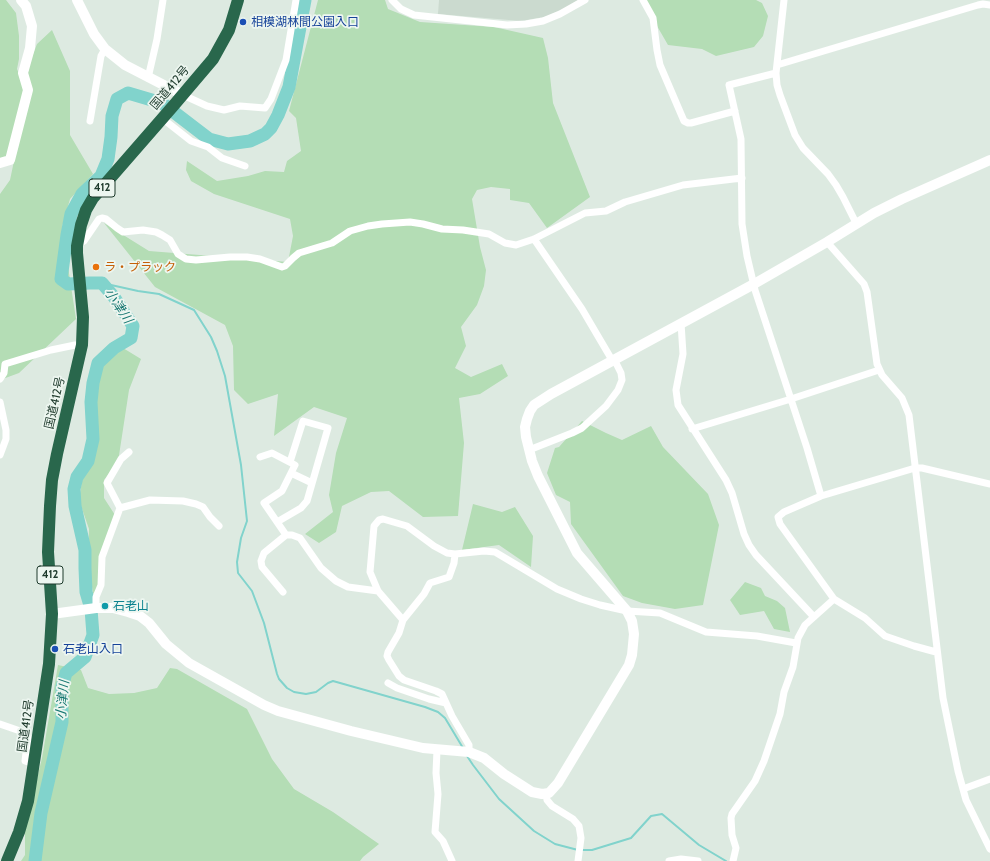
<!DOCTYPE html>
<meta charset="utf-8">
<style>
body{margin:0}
canvas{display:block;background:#ddeae1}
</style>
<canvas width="990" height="861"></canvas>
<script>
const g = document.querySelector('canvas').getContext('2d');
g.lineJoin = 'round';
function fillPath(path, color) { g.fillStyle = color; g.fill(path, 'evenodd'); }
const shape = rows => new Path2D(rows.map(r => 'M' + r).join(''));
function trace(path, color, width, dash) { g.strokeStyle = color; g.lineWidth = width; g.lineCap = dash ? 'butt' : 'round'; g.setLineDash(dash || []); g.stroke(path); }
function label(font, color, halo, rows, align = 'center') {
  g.font = font + ' Cabin,"Noto Sans JP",sans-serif'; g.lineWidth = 3.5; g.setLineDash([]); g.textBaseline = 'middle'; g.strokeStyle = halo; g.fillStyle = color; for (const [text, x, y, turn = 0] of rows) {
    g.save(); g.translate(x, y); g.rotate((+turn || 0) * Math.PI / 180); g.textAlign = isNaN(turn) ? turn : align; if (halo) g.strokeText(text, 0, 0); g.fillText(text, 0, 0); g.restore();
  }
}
fillPath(shape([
 [439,0,578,0,555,15,521,21,438,14]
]), '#cbdacf');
fillPath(shape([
 [0,0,6,0,16,13,19,36,19,59,17,69,26,90,9,153,0,167],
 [318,0,385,0,388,9,420,22,494,27,543,38,548,58,553,103,590,197,547,228,529,203,510,200,510,189,491,187,477,190,472,199,480,247,486,270,484,286,477,305,461,327,466,346,455,368,471,377,502,364,508,376,480,394,459,398,464,443,458,516,423,517,389,491,371,492,342,506,336,532,319,543,305,534,333,512,329,495,336,453,347,418,314,407,274,436,278,394,248,404,234,390,233,346,225,325,155,287,104,223,149,251,288,262,293,236,290,219,214,194,191,181,186,170,187,161,217,181,248,176,265,171,284,172,287,161,301,151,296,118,289,111],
 [642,0,756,0,762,3,768,16,763,36,754,47,716,56,702,49,668,45],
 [52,30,70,71,70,135,93,174,70,199,62,227,76,319,19,373,0,380,0,194,10,180,29,90,25,75,37,44],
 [123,348,141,359,129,390,118,462,104,480,104,498,115,515,100,556,100,584,93,594,88,557,89,529,79,500,82,481,95,452,98,421,95,388,102,363],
 [582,421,606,433,622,440,651,426,663,447,708,494,719,525,703,605,675,609,642,603,623,596,571,524,570,502,556,495,547,473,555,448,559,447],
 [473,504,502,512,515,507,533,536,531,567,499,545,462,550],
 [745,582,761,588,765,596,777,601,785,608,790,632,774,629,764,611,740,615,730,600],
 [58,665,81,670,88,688,109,694,134,693,157,688,170,668,177,669,247,709,272,759,294,789,333,812,379,844,363,857,360,861,21,861,25,855,25,828,42,758]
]), '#b4ddb5');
trace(shape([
 [102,283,138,291,159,294,194,310,211,337,217,351,225,376,241,465,247,521,241,538,237,562,238,573,252,591,264,623,277,674,279,679,287,688,294,692,306,694,316,692,328,683,333,681,425,707,438,712,445,718,463,748],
 [467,756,473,765,499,799,534,831,555,844,578,850],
 [582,850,592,850,631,838,651,816,662,814,699,845,726,861]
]), '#81d3cc', 2);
trace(shape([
 [35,861,41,813,62,722,62,687,66,673,85,657,93,635,91,609,86,592,85,568,85,550,75,506,74,489,77,477,88,461,93,439,91,402,93,383,98,363,114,348,131,338,133,326,114,297,102,283,90,283,68,284,61,279,67,235,71,214,82,194,101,176,108,159,111,137,112,116,117,99,128,93,162,103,209,139,228,144,250,141,265,134,271,128,278,115,289,87,305,0]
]), '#81d3cc', 13);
trace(shape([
 [392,0,401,9,414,15,507,25,526,24,543,21,560,14,585,0],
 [643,0,653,18,657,50,660,65,684,121,688,123,691,123,735,111],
 [784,0,776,73,777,85,780,95,795,135,803,148,828,174,836,185,843,197,856,223],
 [777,65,978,5,983,4,990,5],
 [776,73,729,85,741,139,742,224,747,256,755,290,807,448,821,496],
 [148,78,157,39,163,0],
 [183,95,207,106,224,110,240,106,265,108,271,99,286,60,296,0],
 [163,119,191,141,208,147,222,158,245,166],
 [90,121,101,56,105,49],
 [534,239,582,309,612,360],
 [827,242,864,284,867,292,877,364,882,375,902,398,909,415,943,698,958,771,966,800,990,849],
 [77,246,84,241,99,219,102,218,106,219,117,228,123,232,143,230,156,232,162,235,170,240,178,254,186,259,196,260,230,257,247,257,260,259,282,267,285,266,293,258,299,253,332,243,350,231,368,226,382,224,410,222,423,224,442,229,463,230,489,234,505,243,516,245,534,239,585,213,606,211,625,202,683,185,742,178],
 [681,323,683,354,676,390,678,405,726,480,732,493,744,534,749,545,756,555,814,617],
 [0,379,4,373,5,364,51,350,75,345,82,345],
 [0,402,6,430,6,439,0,455],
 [692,429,791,399,879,370],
 [529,450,572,433,582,428,606,406,618,390,622,380,621,373,614,359],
 [260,457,272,453,295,465,282,491,264,503,286,535],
 [291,473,312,483],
 [120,508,150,500,183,501,196,504,203,507,210,517,219,526],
 [277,522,301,508,307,501,328,428,303,421,290,462],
 [283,592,262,567,261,561,264,553,286,535,292,535,300,538,321,568,336,581,348,587,378,591],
 [96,608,96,597,101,585,102,557,120,508,107,483,121,459,129,452],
 [403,620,424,594,430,583,449,577,454,563,455,554],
 [936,652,914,646,885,636,865,618,834,599,780,524,778,517,784,512,821,496,915,468,922,468,990,484],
 [388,683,397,688,429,699,446,703],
 [0,724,26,733,28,737,25,761,34,764],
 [437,750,436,773,438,794,435,832,443,841,452,861],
 [469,752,469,745,452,716,442,694,436,691,404,680,399,676,389,660,387,656,388,652,399,633,403,620,378,591,370,572,374,526,379,520,383,519,407,526,434,546,447,553,455,554,484,551,495,552,557,589,581,599,600,605,627,611,660,613,706,632,757,636,796,643],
 [963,789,990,779],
 [546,794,547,800,552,806,573,819,579,826,581,838,578,861],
 [669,861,681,859,698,861],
 [733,861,736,848,732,835,731,818,732,814,755,781,764,761,780,714,784,692,793,667,798,638,805,625,834,599]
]), '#fff', 7);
trace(shape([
 [77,0,94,34,105,49,125,65,183,95],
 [0,163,10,160,28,90,23,73,30,48,32,26,26,6,21,0],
 [52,614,96,608,113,608,128,612,140,616,149,623,166,644,189,663,264,705,278,711,351,731,423,748,469,752,484,758,504,774,532,792,542,794,549,793,558,783,629,665,632,655,634,634,632,621,627,611,577,553,538,476,532,461,526,437,525,427,527,419,530,411,534,405,551,394,754,284,827,242,874,213,902,199,990,160]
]), '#fff', 10);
trace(shape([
 [7,861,19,832,28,801,49,664,52,614,48,552,50,506,52,480,57,454,82,345,83,317,77,253,77,246,81,225,86,210,93,198,174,105,213,59,229,30,238,0]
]), '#29674c', 12);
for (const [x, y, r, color] of [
 [243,22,4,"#1a4fb4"],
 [96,267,4,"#e8710a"],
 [105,606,4,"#0f9aa8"],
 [55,649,4,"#1a4fb4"]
]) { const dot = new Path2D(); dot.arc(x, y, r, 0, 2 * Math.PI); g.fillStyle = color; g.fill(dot); trace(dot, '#edf6f0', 1.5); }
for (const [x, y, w] of [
 [102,188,26],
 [50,575,26]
]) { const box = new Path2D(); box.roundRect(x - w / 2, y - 9, w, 18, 3); g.fillStyle = '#edf6f0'; g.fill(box); trace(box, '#1e3a2c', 1); }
label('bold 11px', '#1e3a2c', null, [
 ["412",102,188],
 ["412",50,575]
]);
label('12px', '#164399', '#edf6f0', [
 ["相模湖林間公園入口",251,22],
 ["石老山入口",63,649]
], 'left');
label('12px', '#1e3a2c', '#edf6f0', [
 ["国道412号",170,88,-50],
 ["国道412号",55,403,-77],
 ["国道412号",26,726,-82]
]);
label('12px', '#c56008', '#edf6f0', [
 ["ラ・プラック",104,267]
], 'left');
label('12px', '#0d838f', '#edf6f0', [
 ["石老山",113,606]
], 'left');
label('italic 13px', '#167771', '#edf6f0', [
 ["小津川",118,306,56],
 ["小津川",63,700,-85]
]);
</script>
